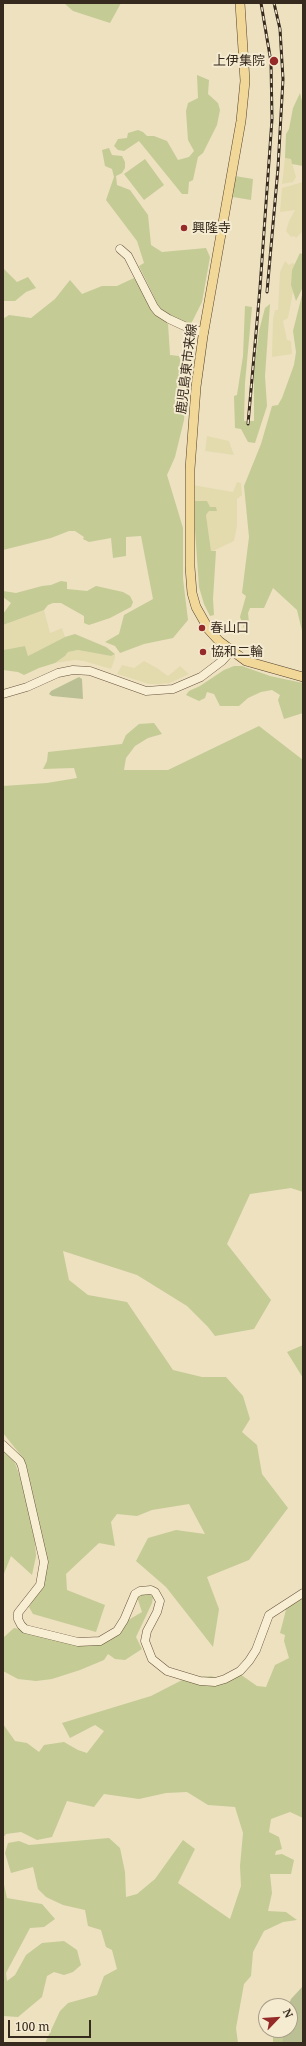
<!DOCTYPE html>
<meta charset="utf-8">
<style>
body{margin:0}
#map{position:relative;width:306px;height:2046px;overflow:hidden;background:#ede1c0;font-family:"Noto Serif",serif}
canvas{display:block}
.frame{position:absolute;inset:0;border:4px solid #36291d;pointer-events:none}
.north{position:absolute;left:258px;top:1998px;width:40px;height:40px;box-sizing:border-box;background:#f5ebd0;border:1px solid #a99d88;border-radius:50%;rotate:65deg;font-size:11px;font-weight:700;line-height:16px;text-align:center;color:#36291d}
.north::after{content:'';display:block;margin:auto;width:14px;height:18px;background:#952a29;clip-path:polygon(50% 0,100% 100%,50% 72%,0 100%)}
.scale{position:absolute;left:8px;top:2020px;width:83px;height:18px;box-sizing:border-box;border:2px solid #36291d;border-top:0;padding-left:5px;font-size:12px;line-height:14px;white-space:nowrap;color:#36291d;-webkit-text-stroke:3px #f5ebd0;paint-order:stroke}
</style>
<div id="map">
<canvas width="306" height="2046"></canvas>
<div class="frame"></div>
<div class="north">N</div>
<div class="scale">100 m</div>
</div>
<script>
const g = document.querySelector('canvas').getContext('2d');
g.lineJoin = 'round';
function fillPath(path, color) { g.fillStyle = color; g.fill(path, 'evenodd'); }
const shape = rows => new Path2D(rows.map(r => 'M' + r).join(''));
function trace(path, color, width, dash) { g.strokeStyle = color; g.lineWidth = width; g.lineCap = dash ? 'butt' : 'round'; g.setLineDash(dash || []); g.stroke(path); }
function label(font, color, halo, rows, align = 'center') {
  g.font = font + ' "Noto Serif","Noto Sans JP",serif'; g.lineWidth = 4; g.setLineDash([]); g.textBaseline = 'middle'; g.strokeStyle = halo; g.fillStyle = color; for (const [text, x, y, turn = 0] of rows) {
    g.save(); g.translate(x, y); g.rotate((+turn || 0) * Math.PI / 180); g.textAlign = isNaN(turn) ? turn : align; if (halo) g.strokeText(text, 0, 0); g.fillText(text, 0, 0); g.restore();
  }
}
fillPath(shape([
 [285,158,291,159,296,177,293,182,282,184],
 [303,182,303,231,296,238,294,236,291,237,286,231,289,221,295,210,280,212,282,188],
 [285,261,289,265,292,263,296,264,292,270,293,292,288,318,283,321,287,340,291,341,292,354,272,357,273,319,275,310,278,310,280,272],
 [207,436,229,441,234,455,205,451],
 [237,482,241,483,242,495,237,499,237,526,234,541,211,552,206,515,209,511,217,511,216,507,210,507,193,501,193,485,233,492],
 [44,610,50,633,62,628,65,637,28,656,25,646,3,650,3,625],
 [78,650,111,656,115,654,115,658,111,669,84,661,75,660,55,663,65,656,68,652],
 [144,661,157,668,168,676,180,666,189,674,170,683,160,684,149,684,117,674,122,665,134,668]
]), '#e3dbae');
fillPath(shape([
 [64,3,121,3,110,23,73,11],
 [197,75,209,80,208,94,218,103,220,110,217,125,203,153,198,157,193,180,189,182,188,194,182,194,139,141,124,151,118,150,114,146,118,139,127,138,128,133,138,130,143,132,147,136,154,136,167,141,178,160,189,157,194,151,188,140,186,111,188,103,198,98],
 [300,93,303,105,303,166,292,164,291,159,285,158,286,134,289,129,293,108],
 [109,148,112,155,122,156,125,162,125,168,122,173,116,176,117,185,130,190,148,215,151,245,162,252,206,248,210,257,202,302,191,324,173,318,160,309,139,266,144,263,137,241,106,200,114,177,112,169,105,166,102,150],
 [145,159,164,185,144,200,124,174],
 [235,176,253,179,251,200,233,197],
 [300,253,303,255,303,287,296,301,291,285,292,270],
 [4,269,17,282,28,277,36,288,26,292,15,301,3,301],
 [134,278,147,298,153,312,168,324,170,355,179,356,187,382,184,420,175,457,167,475,183,528,183,579,188,620,173,638,144,644,120,653,115,646,105,642,119,634,124,615,153,599,141,536,126,537,126,556,113,558,111,538,89,542,83,539,84,537,75,531,69,531,51,538,3,550,3,319,9,315,31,318,55,299,70,280,82,294,102,286,117,286],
 [303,291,303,635,297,610,273,588,264,608,250,608,248,613,249,623,245,631,240,617,246,596,242,593,249,537,244,486,261,444,272,406,278,405,282,398,294,365,296,352,293,331],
 [270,304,265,376,267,406,255,443,248,442,241,429,235,428,234,396,237,395,243,356,245,306,252,307,245,383,244,421,254,421,254,372,259,331,265,308],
 [193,501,207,501,210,507,216,507,217,511,209,511,206,515,211,551,216,551,213,599,214,615,210,616,204,604,199,587],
 [61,581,67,582,67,589,87,591,96,586,123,592,130,596,133,602,131,607,110,618,89,625,84,623,84,616,61,603,53,603,48,605,44,610,3,625,3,614,11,603,3,597,3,591,16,593,42,586,51,585],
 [75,634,106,647,115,654,111,656,78,650,68,652,65,656,55,663,39,668,24,675,18,672,3,670,3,650,25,646,28,656,65,637],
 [234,666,242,666,270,676,303,683,303,713,284,719,278,700,280,695,272,690,261,692,248,698,239,706,220,706,214,694,207,692,205,698,199,701,186,695,189,691,200,686,224,670],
 [154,723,162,734,148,738,135,746,126,758,124,770,168,770,259,726,303,760,303,1192,291,1188,250,1194,227,1244,271,1300,254,1329,215,1336,208,1327,187,1306,137,1275,63,1251,69,1280,88,1295,127,1302,173,1370,202,1377,226,1377,243,1396,250,1419,242,1432,257,1445,262,1474,288,1508,249,1560,207,1577,219,1609,213,1647,166,1587,136,1561,148,1538,176,1530,205,1534,189,1504,152,1510,137,1516,117,1514,111,1522,115,1546,99,1543,66,1574,67,1590,105,1605,96,1632,33,1614,29,1607,45,1580,47,1560,23,1458,3,1433,3,786,47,783,77,778,74,768,43,769,47,761,48,752,122,744,126,735,139,724],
 [303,1345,303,1378,287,1352],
 [3,1451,8,1453,15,1463,24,1488,35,1542,36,1556,32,1575,11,1556,3,1576],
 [148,1593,153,1597,152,1603,136,1637,142,1649,125,1660,115,1659,108,1654,104,1660,80,1670,52,1679,36,1681,18,1679,3,1671,3,1638,14,1628,31,1631,71,1643,109,1637,125,1622,142,1612,136,1594],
 [303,1596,303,1818,290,1812,279,1816,271,1819,269,1832,279,1837,282,1849,276,1851,275,1855,282,1854,294,1860,291,1874,270,1874,272,1893,268,1911,286,1912,297,1920,283,1922,264,1931,253,1952,251,1976,244,1984,236,2028,238,2043,45,2043,60,2011,68,2003,97,1995,104,1976,117,1969,112,1950,106,1947,101,1930,88,1926,85,1910,63,1905,46,1897,38,1889,33,1867,11,1873,5,1853,8,1843,19,1841,29,1845,109,1838,120,1848,125,1872,126,1897,137,1894,155,1879,183,1840,195,1849,178,1883,230,1919,241,1886,240,1866,243,1833,235,1807,208,1805,187,1792,166,1793,139,1799,104,1794,94,1807,67,1801,52,1837,37,1840,21,1832,6,1834,3,1838,3,1724,15,1741,27,1743,39,1752,44,1745,64,1742,78,1750,87,1753,104,1731,95,1725,70,1738,62,1723,151,1696,186,1678,211,1676,227,1681,237,1672,257,1686,266,1687,275,1665,289,1658,284,1641,285,1635,280,1633,286,1610,282,1608],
 [3,1880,7,1898,42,1904,55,1919,44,1927,30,1928,6,1973,7,1981,15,1975,26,1955,42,1943,64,1941,77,1950,81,1965,73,1972,64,1975,54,1972,47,1976,42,1997,18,2017,3,2016],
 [277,2030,283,2030,282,2043,273,2043,273,2037]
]), '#c4cb95');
fillPath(shape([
 [79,677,82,679,83,699,52,696,49,694,51,691],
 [303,1986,303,2043,282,2043,283,2030,290,2030,290,2006,288,2006,291,1999]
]), '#bac094');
const secondary = shape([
 [120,249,128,256,154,307,158,312,169,319,193,330,204,332],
 [3,694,27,687,58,673,73,670,90,671,146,691,173,689,201,677,222,661,231,651],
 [3,1445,20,1461,22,1466,44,1562,40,1585,18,1613,18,1619,21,1625,25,1629,78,1642,100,1641,117,1631,124,1620,135,1594,140,1591,151,1590,155,1592,160,1601,157,1612,147,1631,145,1641,152,1659,167,1671,200,1681,215,1682,225,1679,240,1671,249,1661,256,1650,269,1615,303,1593]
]);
const primary = shape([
 [240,3,245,81,241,121,203,336,196,387,190,469,190,567,192,593,196,607,209,630,219,641,246,661,303,677]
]);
trace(secondary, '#68533c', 9);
trace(primary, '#54402d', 10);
trace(secondary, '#f8eed3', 8);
trace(primary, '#f1d798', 9);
const rail = shape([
 [267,292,278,168,283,79,280,29,274,3],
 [248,424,260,288,272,119,271,62,261,3]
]);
trace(rail, '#36291d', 3);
trace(rail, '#f5ebd0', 1.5, [4.5]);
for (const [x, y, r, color] of [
 [274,61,5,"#952a29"],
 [184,228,4,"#952a29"],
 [202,628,4,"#952a29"],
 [203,652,4,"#952a29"]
]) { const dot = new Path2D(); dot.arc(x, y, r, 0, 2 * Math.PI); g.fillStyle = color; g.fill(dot); trace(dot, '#f5ebd0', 1.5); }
label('13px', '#36291d', '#f5ebd0', [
 ["上伊集院",265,61,"right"],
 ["興隆寺",192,228],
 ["春山口",210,628],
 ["協和二輪",211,652]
], 'left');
label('13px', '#36291d', '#f5ebd0', [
 ["鹿児島東市来線",187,369,-83]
]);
</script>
